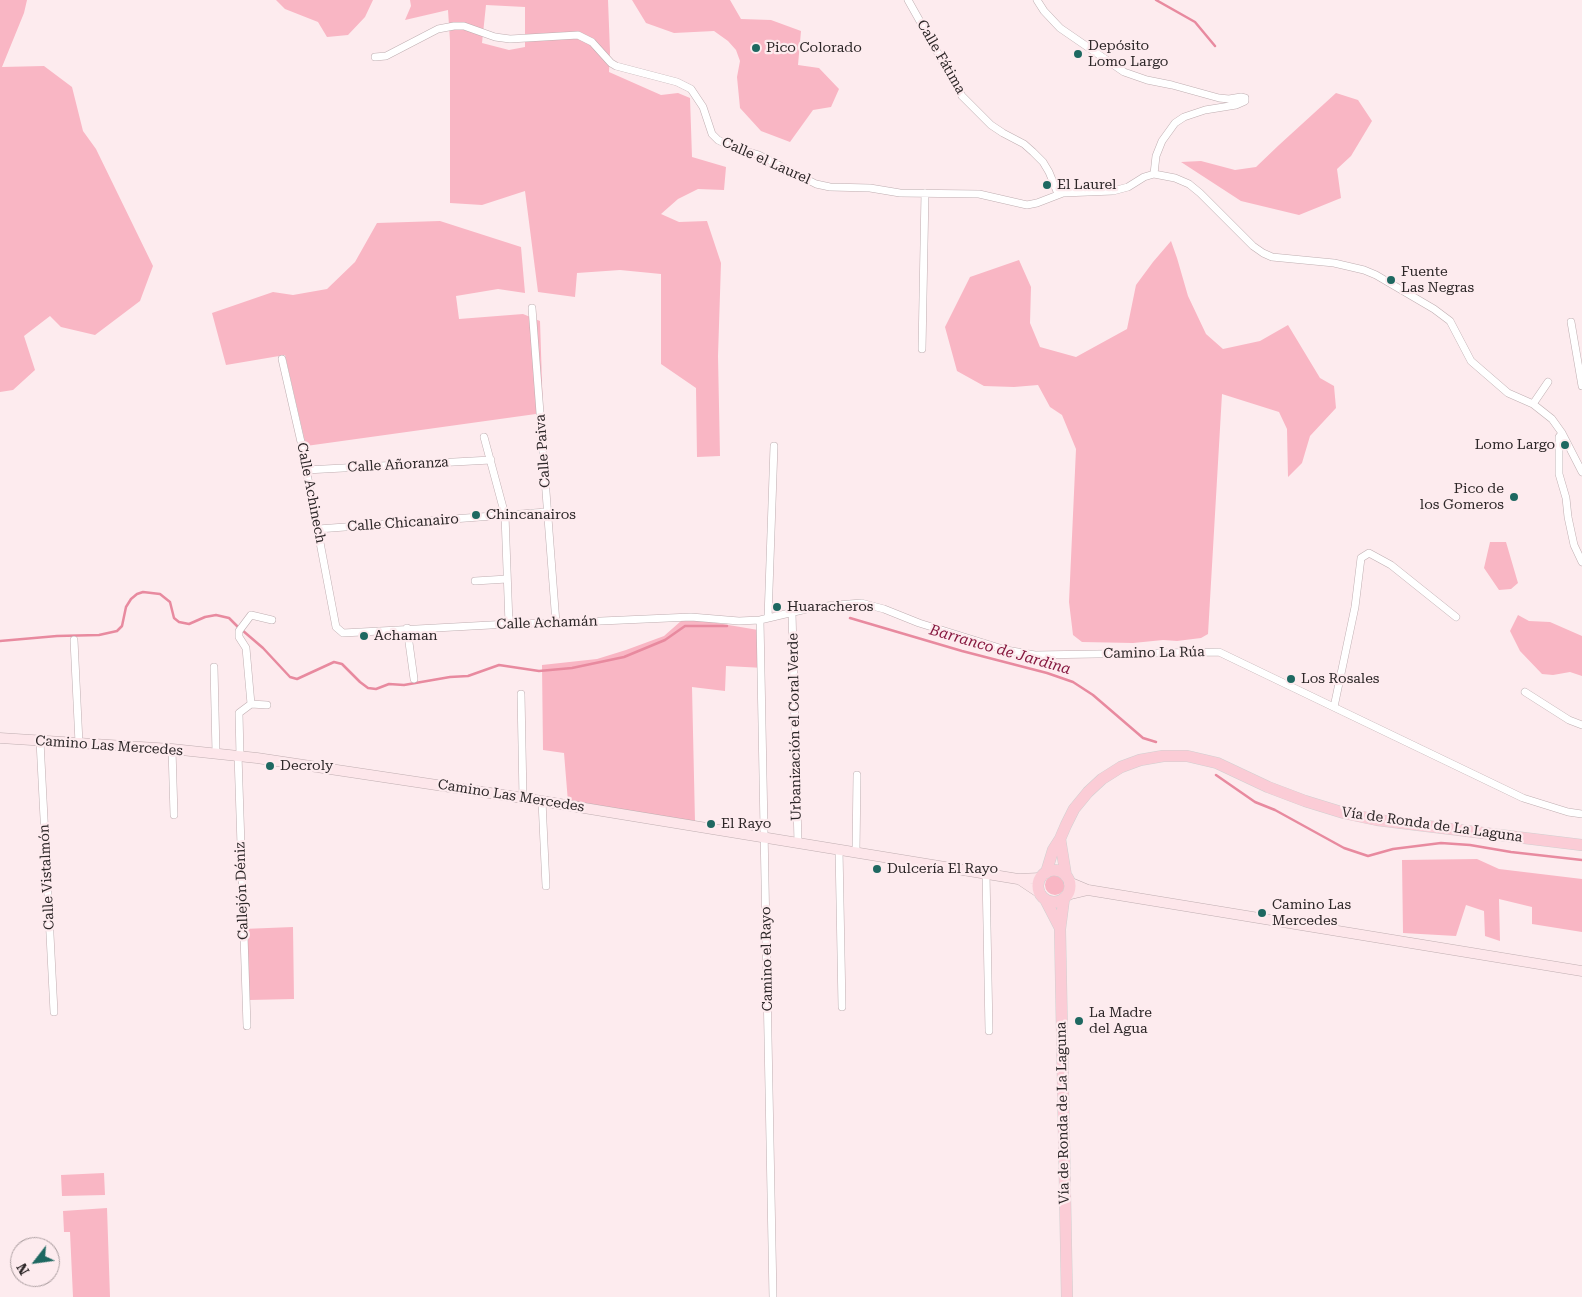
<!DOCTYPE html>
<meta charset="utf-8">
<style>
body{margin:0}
#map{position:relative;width:1582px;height:1297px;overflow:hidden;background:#fdebee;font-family:"Roboto Serif",serif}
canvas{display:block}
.north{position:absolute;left:10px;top:1237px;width:50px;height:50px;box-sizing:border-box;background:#fdebee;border:1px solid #aa9d9f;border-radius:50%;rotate:240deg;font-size:14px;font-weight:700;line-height:20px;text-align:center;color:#2d2728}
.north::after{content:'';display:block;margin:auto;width:18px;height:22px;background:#1e6861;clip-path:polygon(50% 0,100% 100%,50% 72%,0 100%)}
</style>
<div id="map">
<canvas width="1582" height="1297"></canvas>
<div class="north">N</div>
</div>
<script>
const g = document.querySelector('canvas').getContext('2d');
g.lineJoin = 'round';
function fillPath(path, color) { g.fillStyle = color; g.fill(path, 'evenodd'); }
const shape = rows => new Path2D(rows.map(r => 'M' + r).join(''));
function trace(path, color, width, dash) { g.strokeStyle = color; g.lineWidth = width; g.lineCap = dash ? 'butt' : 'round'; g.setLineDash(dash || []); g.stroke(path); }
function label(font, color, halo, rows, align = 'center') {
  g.font = font + ' "Roboto Serif",serif'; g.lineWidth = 4.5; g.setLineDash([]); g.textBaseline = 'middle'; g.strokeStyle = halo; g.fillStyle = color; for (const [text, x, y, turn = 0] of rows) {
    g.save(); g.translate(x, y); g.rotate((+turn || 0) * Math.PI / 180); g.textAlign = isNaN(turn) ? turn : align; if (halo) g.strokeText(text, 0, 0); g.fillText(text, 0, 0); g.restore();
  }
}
fillPath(shape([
 [0,0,27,0,24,13,2,67,44,66,72,87,83,131,96,149,153,266,140,301,95,335,61,327,50,316,24,336,35,370,13,390,0,392],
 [276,0,373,0,365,17,348,35,327,37,318,22,285,9],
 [410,0,608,0,610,52,609,72,661,95,678,93,690,98,692,157,726,167,724,190,698,189,678,199,661,214,679,222,707,221,721,263,718,356,720,456,697,457,696,388,661,364,661,274,620,270,577,273,575,297,538,292,525,191,482,205,450,203,450,41,448,10,405,20,411,6],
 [486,5,525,7,525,47,509,50,482,43],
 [632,0,730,0,741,19,771,20,801,31,798,65,819,68,839,89,831,107,813,110,790,142,761,131,740,108,737,77,740,61,736,50,728,41,714,31,674,33,646,23],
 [1336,93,1358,100,1372,121,1351,156,1337,169,1341,198,1299,215,1241,201,1181,162,1201,161,1235,170,1256,167,1279,145],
 [440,221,521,247,525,293,498,289,456,296,459,319,523,314,540,321,543,413,306,446,285,355,226,365,212,313,273,292,293,295,327,289,355,262,377,223],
 [1171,241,1177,258,1188,296,1206,334,1223,349,1260,341,1288,325,1320,378,1334,386,1336,408,1310,436,1302,463,1288,477,1287,429,1279,412,1222,394,1208,634,1201,638,1177,641,1163,640,1133,643,1082,642,1073,635,1069,602,1076,449,1062,415,1050,407,1038,385,1014,387,984,386,957,371,945,327,970,277,1019,260,1031,287,1030,323,1040,347,1076,357,1127,329,1136,285,1153,262],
 [1490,542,1506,542,1518,583,1511,589,1499,590,1484,568],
 [1518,615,1529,621,1550,622,1582,636,1582,676,1570,672,1553,675,1542,674,1520,651,1510,631],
 [693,619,764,631,764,668,726,666,725,691,692,687,695,822,568,802,564,753,543,750,542,665,597,659,626,650,664,636,681,621],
 [1477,859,1499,869,1582,879,1582,932,1532,924,1532,907,1499,899,1500,941,1485,936,1484,911,1466,905,1456,936,1403,933,1402,860],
 '1045 885a10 10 0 1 1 20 0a10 10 0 1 1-20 0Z',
 [293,927,294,999,249,1000,243,929],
 [104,1173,105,1195,62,1196,61,1175],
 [107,1208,110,1297,73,1297,70,1232,64,1232,63,1211]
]), '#f9b6c4');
trace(shape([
 [1156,0,1195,22,1215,46],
 [850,618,962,651,1047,673,1073,682,1093,695,1143,738,1156,742],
 [242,630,263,648,290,677,297,679,334,662,342,664,360,682,368,688,376,689,389,684,404,685,450,677,468,676,499,665,539,671,572,668,624,657,665,640,685,626,727,626],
 [0,641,57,636,99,635,117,631,122,626,126,607,131,599,137,594,143,592,160,594,170,602,174,618,179,622,189,624,205,617,216,615,229,618,238,627],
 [1216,775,1255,802,1275,810,1344,848,1368,856,1393,849,1441,843,1470,845,1511,852,1582,860]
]), '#e88a9f', 2.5);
const minor = shape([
 [908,0,962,96,991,125,1003,133,1024,144,1033,152,1043,162,1049,172,1058,194],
 [1037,0,1044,11,1060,28,1124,72,1147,80,1172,85,1219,98,1229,99,1241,97,1245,98],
 [375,57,386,56,438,29,454,26,464,26,495,37,510,39,578,35,592,42,611,63,616,66,677,82,691,89,703,107,712,134,718,140,732,147,759,155,816,184,830,187,870,188,900,193,979,194,1027,205,1037,203,1063,193,1113,191,1128,187,1144,177,1154,174,1175,178,1189,184,1200,193,1253,246,1263,253,1272,257,1334,263,1364,270,1376,275,1434,309,1450,321,1471,361,1508,393,1533,404,1552,419,1562,433,1582,472],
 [1154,174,1156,156,1162,141,1175,123,1184,117,1205,110,1236,105,1245,101,1245,98],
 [532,308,556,623],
 [1571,322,1582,386],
 [922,349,925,193],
 [282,359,301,442,336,627,343,633,509,624,556,623,691,617,739,621,760,620,815,607,861,603,884,609,919,623,1006,650,1035,655,1219,652,1523,798,1568,812,1582,814],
 [1533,404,1548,382],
 [1562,433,1559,437,1559,474,1566,498,1568,517,1574,545,1582,562],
 [484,437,505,515,509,624],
 [306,470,491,460],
 [318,529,547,512],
 [475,581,507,579],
 [792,612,798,843],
 [768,618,774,446],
 [760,620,773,1297],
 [407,628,414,679],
 [74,640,79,743],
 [214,667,216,753],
 [1525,692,1569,720,1582,725],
 [521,694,523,798],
 [251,704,246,648,239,637,239,631,251,615,272,620],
 [1334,707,1355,607,1361,558,1369,553,1391,565,1456,617],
 [40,741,54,1012],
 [172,749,174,815],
 [238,755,247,1026],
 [240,756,239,713,251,704,267,705],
 [542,801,546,886],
 [839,849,842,1007],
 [856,852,857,775],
 [986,873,989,1031]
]);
const secondary = shape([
 [0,738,172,749,257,758,523,798,1018,879,1040,878],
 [1019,879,1040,893],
 [1069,882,1088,890,1582,971],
 [1067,895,1088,890]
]);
const primary = shape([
 [1060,839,1066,876],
 '1038 886a16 16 0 1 1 32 0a16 16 0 1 1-32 0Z',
 [1046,873,1053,850,1060,839,1066,825,1074,809,1088,792,1102,779,1121,767,1140,760,1163,756,1187,756,1217,763,1268,787,1305,801,1344,813,1377,820,1582,845],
 [1064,898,1060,929,1067,1297],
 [1045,899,1060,928]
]);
trace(minor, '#bfaeb1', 8);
trace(secondary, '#bfaeb1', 11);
trace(primary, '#d1cfd0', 12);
trace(minor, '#fff', 7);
trace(secondary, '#fde6ea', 10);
trace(primary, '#fbccd6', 11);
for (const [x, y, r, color] of [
 [756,48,5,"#1e6861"],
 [1078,54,5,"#1e6861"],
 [1047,185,5,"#1e6861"],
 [1391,280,5,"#1e6861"],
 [1565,445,5,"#1e6861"],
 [1514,497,5,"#1e6861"],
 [476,515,5,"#1e6861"],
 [777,607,5,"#1e6861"],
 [364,636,5,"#1e6861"],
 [1291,679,5,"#1e6861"],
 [270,766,5,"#1e6861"],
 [711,824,5,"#1e6861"],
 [877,869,5,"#1e6861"],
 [1262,913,5,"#1e6861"],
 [1079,1021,5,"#1e6861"]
]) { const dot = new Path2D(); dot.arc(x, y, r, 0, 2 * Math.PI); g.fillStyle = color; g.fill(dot); trace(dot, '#fdebee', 2); }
label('14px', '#2d2728', '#fdebee', [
 ["Depósito",1088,46],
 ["Lomo Largo",1088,62],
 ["Pico Colorado",766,48],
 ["El Laurel",1057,185],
 ["Fuente",1401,272],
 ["Las Negras",1401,288],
 ["Lomo Largo",1555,445,"right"],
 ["Pico de",1504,489,"right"],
 ["los Gomeros",1504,505,"right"],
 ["Chincanairos",486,515],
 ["Huaracheros",787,607],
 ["Achaman",374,636],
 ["Los Rosales",1301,679],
 ["Decroly",280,766],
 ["El Rayo",721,824],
 ["Dulcería El Rayo",887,869],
 ["Camino Las",1272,905],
 ["Mercedes",1272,921],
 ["La Madre",1089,1013],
 ["del Agua",1089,1029]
], 'left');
label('14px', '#2d2728', '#fdebee', [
 ["Calle Fátima",941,57,60],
 ["Calle el Laurel",766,161,24],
 ["Calle Paiva",543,451,-94],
 ["Calle Añoranza",398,465,-3],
 ["Calle Achinech",311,493,79],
 ["Calle Chicanairo",403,523,-4],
 ["Calle Achamán",547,623,-2],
 ["Camino La Rúa",1154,653,-1],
 ["Urbanización el Coral Verde",795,727,-91],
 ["Camino Las Mercedes",109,746,4],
 ["Camino Las Mercedes",511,796,9],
 ["Vía de Ronda de La Laguna",1432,825,8],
 ["Calle Vistalmón",47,877,-93],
 ["Callejón Déniz",242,891,-92],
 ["Camino el Rayo",767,959,-91],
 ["Vía de Ronda de La Laguna",1063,1113,-91]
]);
label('italic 15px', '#871940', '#fdebee', [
 ["Barranco de Jardina",1000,650,16]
]);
</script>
